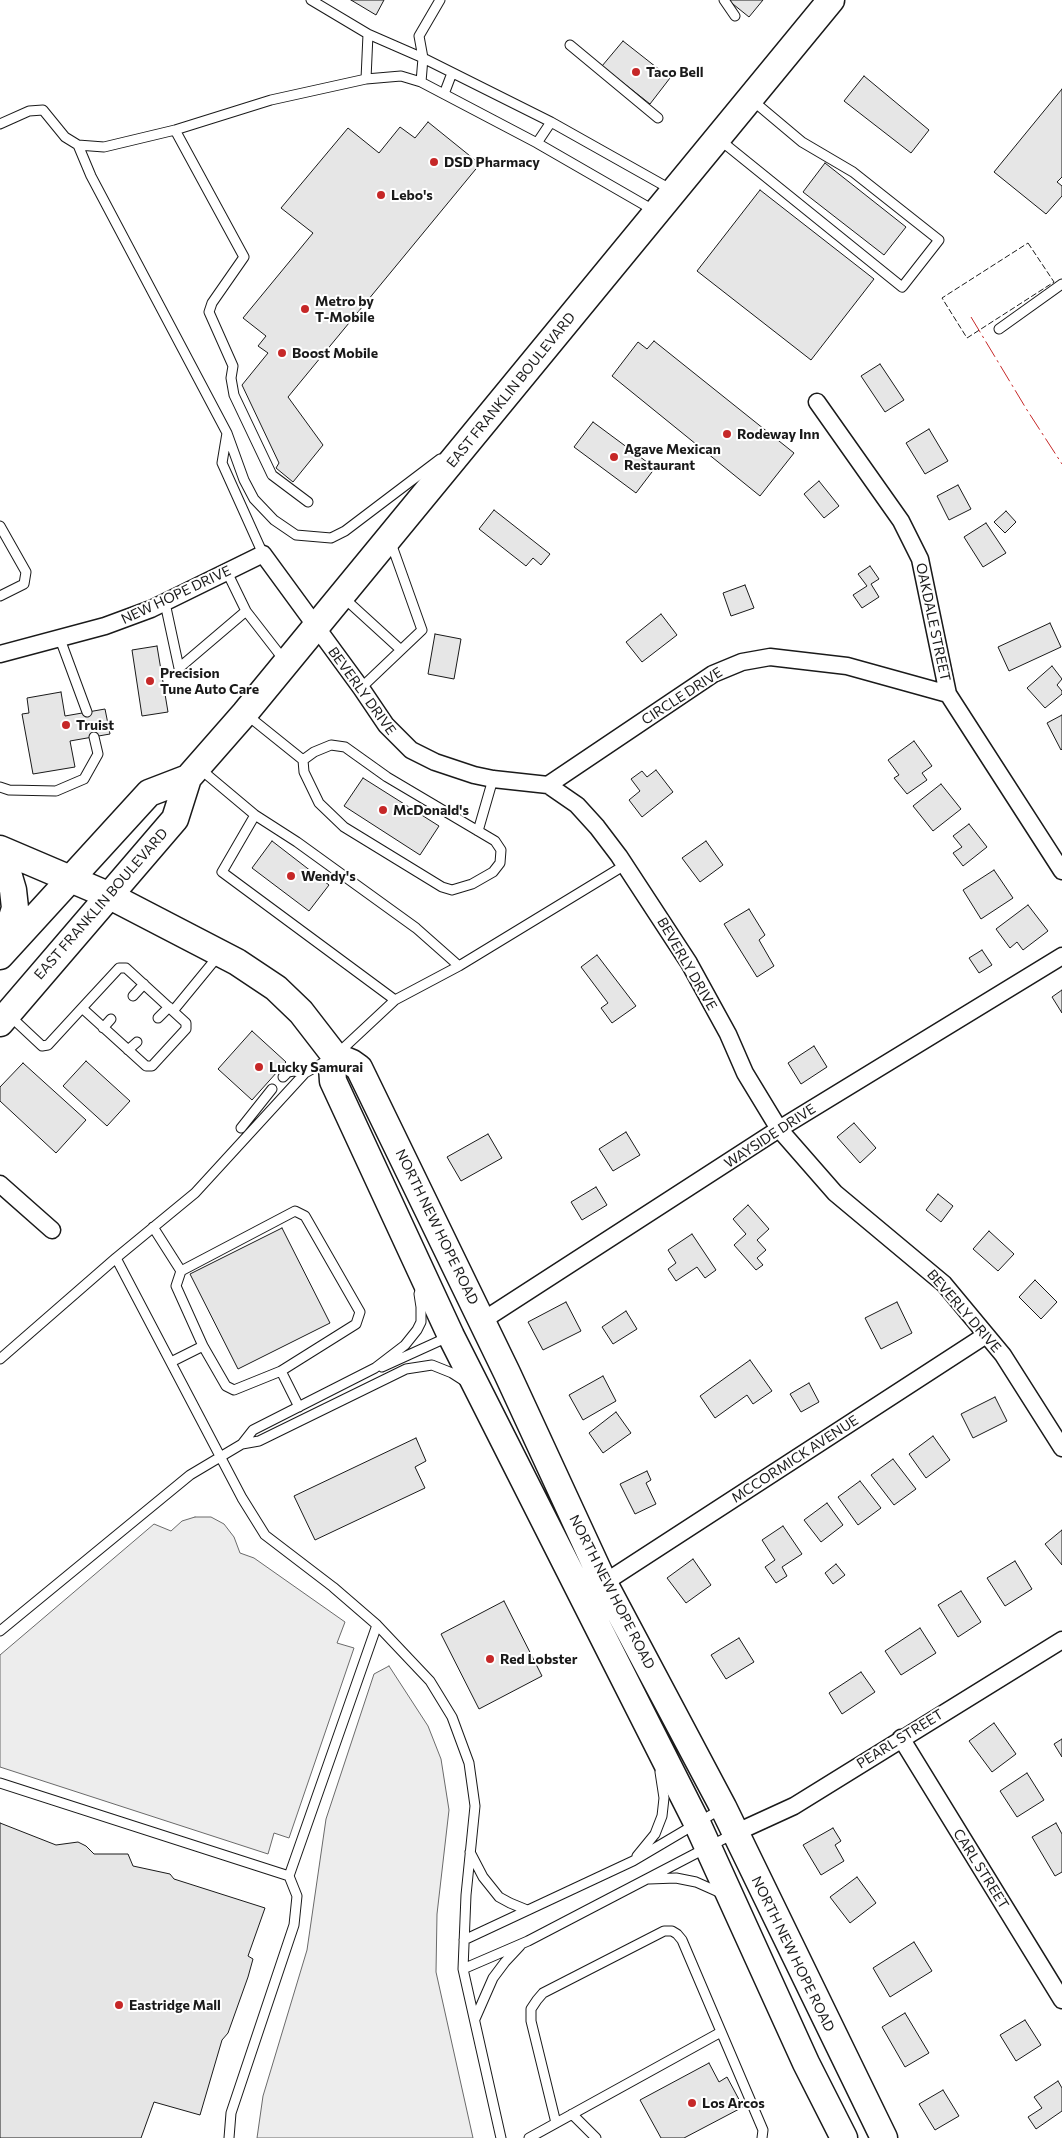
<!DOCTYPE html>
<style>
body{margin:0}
canvas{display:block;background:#fff}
</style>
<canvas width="1062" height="2138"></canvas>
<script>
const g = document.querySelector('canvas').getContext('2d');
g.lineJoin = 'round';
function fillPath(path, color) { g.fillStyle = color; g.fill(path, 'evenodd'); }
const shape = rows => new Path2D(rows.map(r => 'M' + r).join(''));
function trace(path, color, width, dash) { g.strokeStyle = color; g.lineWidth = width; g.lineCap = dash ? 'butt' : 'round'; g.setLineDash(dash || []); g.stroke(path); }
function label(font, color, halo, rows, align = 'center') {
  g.font = font + ' Commissioner,sans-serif'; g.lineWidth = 4; g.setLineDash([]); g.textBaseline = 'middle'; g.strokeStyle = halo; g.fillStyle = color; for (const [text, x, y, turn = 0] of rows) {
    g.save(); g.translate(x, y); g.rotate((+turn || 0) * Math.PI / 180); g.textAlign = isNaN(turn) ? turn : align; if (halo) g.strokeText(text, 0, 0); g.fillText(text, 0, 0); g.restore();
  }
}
const parking = shape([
 [195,1517,211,1517,224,1524,234,1537,240,1553,254,1558,345,1622,337,1643,354,1648,289,1838,274,1833,268,1854,0,1767,0,1655,154,1524,171,1531,182,1521,195,1517],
 [389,1666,428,1726,441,1759,449,1810,437,1914,436,1972,473,2138,257,2138,263,2096,307,1950,326,1819,374,1674,389,1666]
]);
fillPath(parking, '#ededed');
trace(parking, '#6a6a6a', 1);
const building = shape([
 [351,0,384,0,376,15,351,0],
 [728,0,763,0,749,17,728,0],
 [623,41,670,78,650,104,602,66,623,41],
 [864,76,929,130,911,153,844,101,864,76],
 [1062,89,1062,177,1057,182,1062,186,1062,196,1046,214,994,172,1062,89],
 [428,122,480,164,288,397,323,445,293,482,276,468,279,463,242,385,268,353,258,346,266,336,243,318,313,233,281,208,348,128,379,153,400,127,415,138,428,122],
 [825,163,906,227,884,255,803,192,825,163],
 [760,190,874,279,811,360,697,271,760,190],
 [654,341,794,453,760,496,612,376,638,342,647,349,654,341],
 [880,364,904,400,885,412,861,376,880,364],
 [593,422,655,468,636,493,574,447,593,422],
 [929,429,948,461,925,474,906,443,929,429],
 [819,481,839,506,824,518,804,494,819,481],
 [958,485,971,509,949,520,937,496,958,485],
 [494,510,550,554,541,565,533,558,526,566,479,529,494,510],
 [1006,511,1016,522,1005,533,994,522,1006,511],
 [986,523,1006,553,983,567,964,537,986,523],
 [870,566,879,579,871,584,879,597,862,608,853,595,867,586,858,574,870,566],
 [745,585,754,608,731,616,723,593,745,585],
 [661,614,677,635,642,662,626,642,661,614],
 [1050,623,1061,647,1009,671,998,647,1050,623],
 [435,634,461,639,454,679,428,674,435,634],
 [157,646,168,712,142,716,132,650,157,646],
 [1052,666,1062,679,1057,685,1062,691,1062,694,1045,708,1027,688,1052,666],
 [61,692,65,716,105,709,110,734,70,741,75,767,33,774,22,714,29,713,27,698,61,692],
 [1062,715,1062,749,1061,750,1047,723,1062,715],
 [914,741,932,766,922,773,927,780,907,794,894,778,899,775,888,760,914,741],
 [656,770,673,792,642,817,629,800,640,791,631,779,642,771,647,777,656,770],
 [363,778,439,826,420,855,344,806,363,778],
 [941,784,961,809,933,831,913,806,941,784],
 [969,824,987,847,963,866,953,853,962,847,953,836,969,824],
 [272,841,329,885,309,911,252,868,272,841],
 [706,841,723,865,700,882,682,858,706,841],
 [994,870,1013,898,981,919,963,890,994,870],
 [1028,905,1048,931,1023,950,1017,942,1010,948,996,929,1028,905],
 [749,909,765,935,759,940,774,966,757,977,724,924,749,909],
 [982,950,992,965,979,973,969,958,982,950],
 [597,955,636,1006,612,1023,601,1008,608,1003,581,967,597,955],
 [1062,990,1062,1013,1052,997,1062,990],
 [252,1031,286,1062,252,1100,218,1069,252,1031],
 [814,1046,827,1067,801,1084,788,1063,814,1046],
 [86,1061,130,1101,107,1126,63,1086,86,1061],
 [23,1063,86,1120,56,1153,0,1101,0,1087,23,1063],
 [854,1123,876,1148,860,1163,837,1137,854,1123],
 [626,1132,640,1155,613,1171,599,1149,626,1132],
 [488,1134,502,1158,461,1181,447,1157,488,1134],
 [596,1187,607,1205,582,1220,571,1202,596,1187],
 [938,1194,953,1206,941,1222,926,1210,938,1194],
 [748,1205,769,1229,757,1240,766,1250,757,1258,763,1265,756,1270,734,1245,746,1234,733,1219,748,1205],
 [282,1228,330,1323,238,1369,190,1274,282,1228],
 [989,1231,1014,1254,998,1271,973,1249,989,1231],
 [692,1234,716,1270,705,1278,697,1267,676,1281,668,1269,676,1263,668,1250,692,1234],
 [1035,1280,1057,1302,1041,1319,1019,1297,1035,1280],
 [566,1302,581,1331,543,1350,528,1322,566,1302],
 [897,1302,912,1333,881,1349,865,1318,897,1302],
 [626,1311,637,1329,613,1344,602,1327,626,1311],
 [750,1360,772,1391,753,1404,747,1395,715,1418,700,1396,750,1360],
 [603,1376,616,1401,583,1420,569,1395,603,1376],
 [809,1383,819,1402,801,1412,790,1394,809,1383],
 [995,1397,1007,1421,973,1438,961,1414,995,1397],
 [616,1412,631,1433,603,1453,589,1433,616,1412],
 [933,1436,950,1460,926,1478,909,1454,933,1436],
 [416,1438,426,1461,415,1467,425,1488,315,1540,294,1496,416,1438],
 [893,1459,916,1489,894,1505,871,1475,893,1459],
 [647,1471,651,1480,646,1483,656,1504,635,1514,620,1484,647,1471],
 [860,1481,881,1508,858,1525,838,1497,860,1481],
 [827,1503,843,1525,821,1542,804,1520,827,1503],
 [783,1526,802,1554,782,1567,787,1576,776,1583,765,1567,775,1560,762,1540,783,1526],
 [1062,1530,1062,1565,1045,1544,1062,1530],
 [693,1559,711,1585,686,1603,667,1578,693,1559],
 [1015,1561,1032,1589,1005,1606,987,1578,1015,1561],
 [836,1564,845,1575,833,1584,825,1573,836,1564],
 [961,1591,981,1622,958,1637,938,1605,961,1591],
 [504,1601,542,1676,479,1709,441,1634,504,1601],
 [920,1628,936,1653,901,1675,885,1651,920,1628],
 [739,1638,754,1662,726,1679,711,1655,739,1638],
 [861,1672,875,1692,842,1714,829,1693,861,1672],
 [994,1723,1016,1754,992,1772,969,1741,994,1723],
 [1062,1739,1062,1757,1054,1744,1062,1739],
 [1027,1773,1044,1800,1017,1817,1000,1791,1027,1773],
 [0,1823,56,1845,78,1842,86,1846,94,1854,128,1854,133,1866,170,1874,174,1879,265,1908,248,1956,253,1959,248,1977,228,2033,222,2040,200,2115,154,2102,141,2138,0,2138,0,1823],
 [1056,1823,1062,1834,1062,1872,1055,1876,1032,1837,1056,1823],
 [833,1828,841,1841,835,1845,844,1861,821,1875,803,1845,833,1828],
 [857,1877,876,1903,850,1923,830,1897,857,1877],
 [914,1942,932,1971,890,1997,873,1968,914,1942],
 [905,2013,929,2053,905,2067,882,2027,905,2013],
 [1025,2020,1041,2045,1016,2061,1000,2035,1025,2020],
 [709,2063,719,2082,727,2077,743,2107,684,2138,661,2138,640,2100,709,2063],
 [1058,2081,1062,2088,1062,2111,1036,2129,1028,2117,1042,2108,1034,2097,1058,2081],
 [943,2090,959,2116,935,2130,919,2104,943,2090]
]);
fillPath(building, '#e6e6e6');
trace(building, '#1a1a1a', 1);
const lane = shape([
 [311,0,368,34,423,58,421,82],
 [440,0,419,36,423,58,551,122,672,190],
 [724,0,735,16],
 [570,45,658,118],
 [366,79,368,34],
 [444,94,452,73],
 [0,124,29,111,43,110,65,137,78,145,91,176,227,433,244,480,254,499,274,520,296,535,331,538,345,531,440,459],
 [175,130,244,257,212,303,209,312,233,366,231,378,234,395,272,475,308,502],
 [720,140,902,287,903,286,939,240,853,172,802,142,752,100],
 [537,143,551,122],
 [78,145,104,147,175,130,271,100,366,79,401,76,421,82,537,143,655,211],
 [999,329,1062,284],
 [227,433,222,463,263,554],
 [0,526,26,572,24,584,0,596],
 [227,572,246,611],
 [344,598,401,650],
 [165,603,179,668,246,611,284,660],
 [60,639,87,712],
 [361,688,422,630,391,543],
 [247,715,303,760,304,772,319,803,344,827,442,887,452,890,472,884,493,872,500,863,501,850,495,841,387,777,345,747,331,745,314,752,303,760],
 [199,768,255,815,297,842,416,928,459,966,395,1000,335,1056,305,1073,195,1193,116,1258,242,1498,265,1535,333,1587,377,1625,430,1681,452,1717,469,1763,475,1806,466,1895,463,1969,501,2138],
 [0,787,9,790,56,791,84,779,98,754,94,737],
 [255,815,222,872,395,1000],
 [478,831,493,779],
 [459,966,625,865],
 [133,996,144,984],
 [173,1011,219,955],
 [10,1016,42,1046,48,1045,82,1008,119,968,126,968,186,1023,186,1029,152,1066,146,1066,82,1008],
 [158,1018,169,1007],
 [103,1028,111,1019],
 [128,1050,137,1042],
 [283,1077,288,1072,294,1071,305,1073],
 [241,1128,272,1089],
 [153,1227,181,1271,295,1211,305,1216,360,1312,356,1324,281,1371,299,1407],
 [203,1346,226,1386,234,1390,281,1371],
 [0,1359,116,1258],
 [171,1362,203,1346,176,1286,181,1271],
 [382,1367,448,1337],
 [242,1444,253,1430,375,1368,405,1345,417,1330,421,1322,421,1307,419,1294,421,1288],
 [0,1631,190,1475,242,1444,259,1441,406,1369,432,1365,452,1373,466,1382],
 [0,1783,289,1876,377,1625],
 [470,1852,483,1877,499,1897,510,1903,527,1910],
 [637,1856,655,1834,662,1816,664,1798,660,1772],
 [649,1879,676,1878,696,1882,723,1894],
 [464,1940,633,1861,721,1809],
 [463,1969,528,1941,735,1833],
 [475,2019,493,1978,505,1962,520,1946],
 [572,2114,596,2138],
 [556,2123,531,2021,531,2009,537,2000,543,1993,664,1931,672,1931,677,1934,682,1940,763,2130,762,2138],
 [229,2138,231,2113,294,1925,297,1896,289,1876],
 [529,2138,721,2032]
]);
const street = shape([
 [817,402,901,521,920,559,948,694,1062,871],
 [0,654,105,626,151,609,263,554,361,688,386,725,411,750,435,762,474,775,493,779,548,785,577,805,597,827,619,856,689,963,728,1034,745,1073,779,1129,835,1193,944,1284,1003,1355,1062,1448],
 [548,785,713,674,742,662,770,657,847,666,948,694],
 [0,1184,52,1230],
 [482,1321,779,1129,1062,956],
 [604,1583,986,1335],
 [901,1738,1062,2000],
 [735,1833,794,1806,1062,1640]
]);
const primary = shape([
 [0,849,108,895,237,962,276,988,301,1012,335,1056,352,1063,359,1068,507,1373,604,1583,723,1807,884,2138],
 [0,861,8,873,13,890,15,908,3,947],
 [0,956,149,793,188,778],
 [0,1023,175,819,188,778,245,713,831,0],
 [335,1056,332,1067,333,1081,451,1336,697,1823,806,2063,844,2138]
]);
trace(lane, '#1a1a1a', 11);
trace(street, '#1a1a1a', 19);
trace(primary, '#1a1a1a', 29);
trace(lane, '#fff', 9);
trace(street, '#fff', 16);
trace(primary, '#fff', 26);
trace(shape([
 [1028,243,1054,282,967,338,942,298,1028,243]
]), '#1a1a1a', 1, [6, 2.5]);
trace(shape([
 [971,317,1027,410,1062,464]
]), '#c62828', 1, [18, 4, 2.5, 4]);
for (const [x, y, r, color] of [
 [636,72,5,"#c62828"],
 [434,162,5,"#c62828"],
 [381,195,5,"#c62828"],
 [305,309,5,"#c62828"],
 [282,353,5,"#c62828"],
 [727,434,5,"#c62828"],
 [614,457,5,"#c62828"],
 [150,681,5,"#c62828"],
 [66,725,5,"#c62828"],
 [383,810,5,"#c62828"],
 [291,876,5,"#c62828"],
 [259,1067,5,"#c62828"],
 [490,1659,5,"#c62828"],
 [119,2005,5,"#c62828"],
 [692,2103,5,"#c62828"]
]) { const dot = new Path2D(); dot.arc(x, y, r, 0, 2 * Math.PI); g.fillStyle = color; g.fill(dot); trace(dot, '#fff', 2); }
label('bold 14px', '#1a1a1a', '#fff', [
 ["Taco Bell",646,72],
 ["DSD Pharmacy",444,162],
 ["Lebo's",391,195],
 ["Metro by",315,301],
 ["T-Mobile",315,317],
 ["Boost Mobile",292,353],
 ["Rodeway Inn",737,434],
 ["Agave Mexican",624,449],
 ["Restaurant",624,465],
 ["Precision",160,673],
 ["Tune Auto Care",160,689],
 ["Truist",76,725],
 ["McDonald's",393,810],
 ["Wendy's",301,876],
 ["Lucky Samurai",269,1067],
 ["Red Lobster",500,1659],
 ["Eastridge Mall",129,2005],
 ["Los Arcos",702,2103]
], 'left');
label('14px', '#1a1a1a', '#fff', [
 ["EAST FRANKLIN BOULEVARD",511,390,-51],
 ["NEW HOPE DRIVE",176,595,-25],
 ["OAKDALE STREET",933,622,78],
 ["BEVERLY DRIVE",362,691,54],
 ["CIRCLE DRIVE",682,696,-33],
 ["EAST FRANKLIN BOULEVARD",101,904,-49],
 ["BEVERLY DRIVE",687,964,60],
 ["WAYSIDE DRIVE",770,1136,-33],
 ["NORTH NEW HOPE ROAD",437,1227,64],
 ["BEVERLY DRIVE",964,1311,49],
 ["MCCORMICK AVENUE",795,1459,-33],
 ["NORTH NEW HOPE ROAD",612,1592,63],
 ["PEARL STREET",900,1739,-32],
 ["CARL STREET",981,1869,58],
 ["NORTH NEW HOPE ROAD",793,1954,64]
]);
</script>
